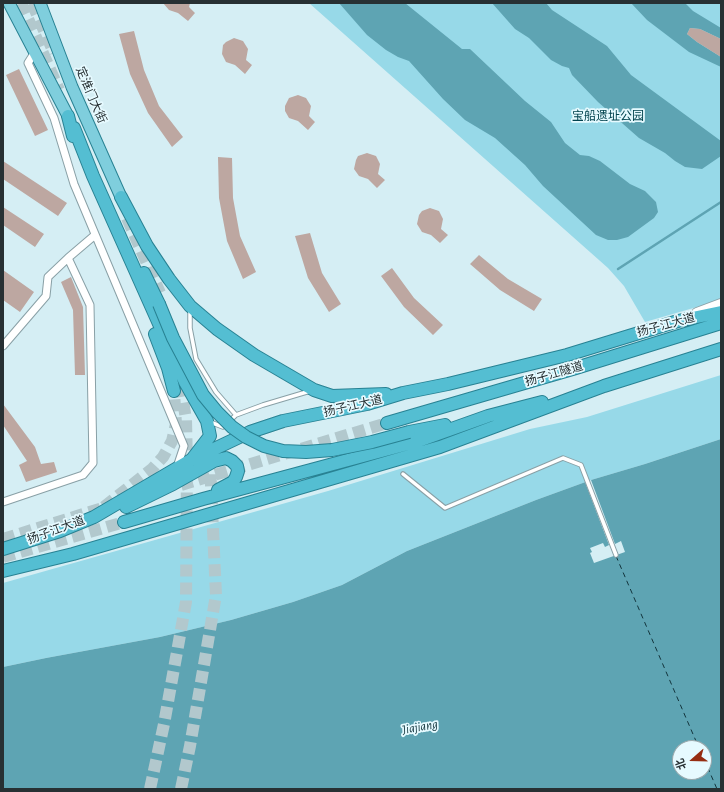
<!DOCTYPE html>
<meta charset="utf-8">
<style>
body{margin:0}
#map{position:relative;width:724px;height:792px;overflow:hidden;background:#d5eef4;font-family:"Alegreya Sans","Noto Sans SC",sans-serif}
canvas{display:block}
.frame{position:absolute;inset:0;border:4px solid #273033;pointer-events:none}
.north{position:absolute;left:672px;top:740px;width:40px;height:40px;box-sizing:border-box;background:#e6faff;border:1px solid #9aa9ad;border-radius:50%;rotate:250deg;font-size:11px;font-weight:700;line-height:16px;text-align:center;color:#273033}
.north::after{content:'';display:block;margin:auto;width:14px;height:18px;background:#952d12;clip-path:polygon(50% 0,100% 100%,50% 72%,0 100%)}
</style>
<div id="map">
<canvas width="724" height="792"></canvas>
<div class="frame"></div>
<div class="north">北</div>
</div>
<script>
const g = document.querySelector('canvas').getContext('2d');
g.lineJoin = 'round';
function fillPath(path, color) { g.fillStyle = color; g.fill(path, 'evenodd'); }
const shape = rows => new Path2D(rows.map(r => 'M' + r).join(''));
function trace(path, color, width, dash) { g.strokeStyle = color; g.lineWidth = width; g.lineCap = dash ? 'butt' : 'round'; g.setLineDash(dash || []); g.stroke(path); }
function label(font, color, halo, rows, align = 'center') {
  g.font = font + ' "Alegreya Sans","Noto Sans SC",sans-serif'; g.lineWidth = 3.5; g.setLineDash([]); g.textBaseline = 'middle'; g.strokeStyle = halo; g.fillStyle = color; for (const [text, x, y, turn = 0] of rows) {
    g.save(); g.translate(x, y); g.rotate((+turn || 0) * Math.PI / 180); g.textAlign = isNaN(turn) ? turn : align; if (halo) g.strokeText(text, 0, 0); g.fillText(text, 0, 0); g.restore();
  }
}
fillPath(shape([
 [309,3,721,3,721,300,645,322,624,286,608,268],
 [721,375,721,439,645,464,591,480,536,500,407,551,342,585,293,602,231,620,160,637,46,658,3,667,3,583,328,491,530,429,587,417]
]), '#97d9e8');
fillPath(shape([
 [339,3,405,3,462,49,470,49,525,101,551,122,565,143,580,155,589,156,600,161,630,184,645,191,656,202,658,212,654,218,628,237,617,240,608,240,596,235,543,186,525,165,495,138,465,120,443,99,409,61,398,57,386,50,367,35],
 [492,3,546,3,552,10,607,46,631,75,721,141,721,156,702,169,685,167,675,161,665,153,639,138,598,102,572,75,569,68,562,66,551,60,529,38,515,29],
 [631,3,685,3,693,11,721,28,721,39,700,29,690,28,687,34,697,42,721,57,721,67,689,52,647,20],
 [721,439,721,789,3,789,3,667,46,658,160,637,231,620,293,602,342,585,407,551,536,500,591,480,645,464],
 [680,748,704,748,704,772,680,772]
]), '#5ea4b3');
fillPath(shape([
 [591,480,615,544,621,541,625,552,594,563,590,553,592,552,590,548,603,543,605,547,609,545,585,482]
]), '#d5eef4');
trace(shape([
 [618,269,721,202]
]), '#5ea4b3', 2.5);
trace(shape([
 [616,556,699,748],
 [704,759,717,789]
]), '#13353d', 1, [5, 4]);
fillPath(shape([
 [163,3,190,3,189,7,195,13,188,21,178,13,169,10],
 [690,28,700,29,721,39,721,57,697,42,687,34],
 [134,31,144,70,159,106,183,137,172,147,148,113,130,74,119,34],
 [234,38,243,41,248,49,246,60,252,65,245,74,235,65,226,62,222,54,223,45,226,42],
 [19,69,48,130,35,136,6,75],
 [298,95,306,98,311,106,309,116,315,122,308,130,298,121,289,118,285,111,285,106,289,98],
 [367,153,376,156,380,164,378,174,385,180,377,188,368,179,359,176,354,169,356,160,358,156],
 [218,157,232,158,233,198,240,236,256,272,243,279,227,241,219,198],
 [3,161,67,203,58,216,3,179],
 [3,207,44,234,35,247,3,225],
 [430,208,439,211,443,219,441,229,448,235,440,243,431,235,422,232,417,224,419,215,422,211],
 [310,233,322,273,341,304,329,312,308,278,295,236],
 [479,255,508,279,542,299,534,311,500,290,470,264],
 [392,268,414,298,443,325,433,335,404,307,381,276],
 [3,270,34,292,20,312,3,300],
 [71,277,83,307,85,375,75,375,73,310,61,282],
 [3,404,35,447,41,464,54,462,57,472,26,482,19,465,27,461,3,425]
]), '#bda7a1');
trace(shape([
 [21,3,59,90],
 [32,3,54,53],
 [127,218,160,293],
 [181,485,387,423],
 [104,507,152,469,163,457,172,441,176,424,174,392],
 [3,539,106,507],
 [3,557,124,522],
 [150,789,164,724,186,602,187,465,186,419,181,389,176,371],
 [181,789,190,746,216,595,210,464,208,453]
]), '#b2c8cd', 12, [12, 6]);
const service = shape([
 [190,310,190,328,196,359,216,392,236,415,223,427,210,422],
 [236,415,263,405,310,391],
 [403,474,445,508,563,458,581,465,616,555]
]);
const minor = shape([
 [35,52,28,63,54,118,74,184,184,446,177,467],
 [3,346,46,296,48,277,68,258],
 [3,502,83,475,93,463,90,305,68,258,95,235]
]);
const secondary = shape([
 [697,313,721,304]
]);
const primary = shape([
 [9,3,68,116],
 [40,3,72,87,121,197]
]);
const trunk = shape([
 [68,116,73,136],
 [74,128,93,176,185,382,207,421,210,436,193,458],
 [121,197,147,246,169,279,190,306,217,329,254,355,314,390,332,396,386,394],
 [144,273,159,304],
 [155,334,168,368,174,391],
 [387,423,576,368,721,323],
 [409,432,445,425],
 [126,507,173,484,214,461,226,458,232,461,237,466,238,471,236,477,233,482,218,490],
 [124,522,203,499,415,442,488,416,542,402],
 [3,549,60,531,94,517,191,460,250,432,283,421,367,404,403,393,448,384,567,355,678,321,721,312],
 [3,571,73,554,440,447,604,386,721,349]
]);
trace(service, '#89a0a6', 5.5);
trace(minor, '#89a0a6', 9);
trace(secondary, '#89a0a6', 12);
trace(primary, '#288293', 13);
trace(trunk, '#288293', 14);
trace(service, '#fff', 3.5);
trace(minor, '#fff', 7);
trace(secondary, '#fff', 10);
trace(primary, '#7fcedd', 11);
trace(trunk, '#54bed2', 12);
const trunkBridge = shape([
 [159,304,173,338,203,395,217,412,232,427,246,437,264,446,283,451,306,452,332,450,372,442,409,432]
]);
trace(trunkBridge, '#288293', 14, []);
trace(trunkBridge, '#54bed2', 12);
label('12px', '#273033', '#e6faff', [
 ["定淮门大街",91,95,67],
 ["扬子江大道",666,325,-15],
 ["扬子江隧道",554,374,-16],
 ["扬子江大道",353,406,-13],
 ["扬子江大道",56,530,-20]
]);
label('12px', '#00424e', '#e6faff', [
 ["宝船遗址公园",608,116]
]);
label('italic 13px', '#13353d', '#e6faff', [
 ["Jiajiang",420,727,-10]
]);
</script>
